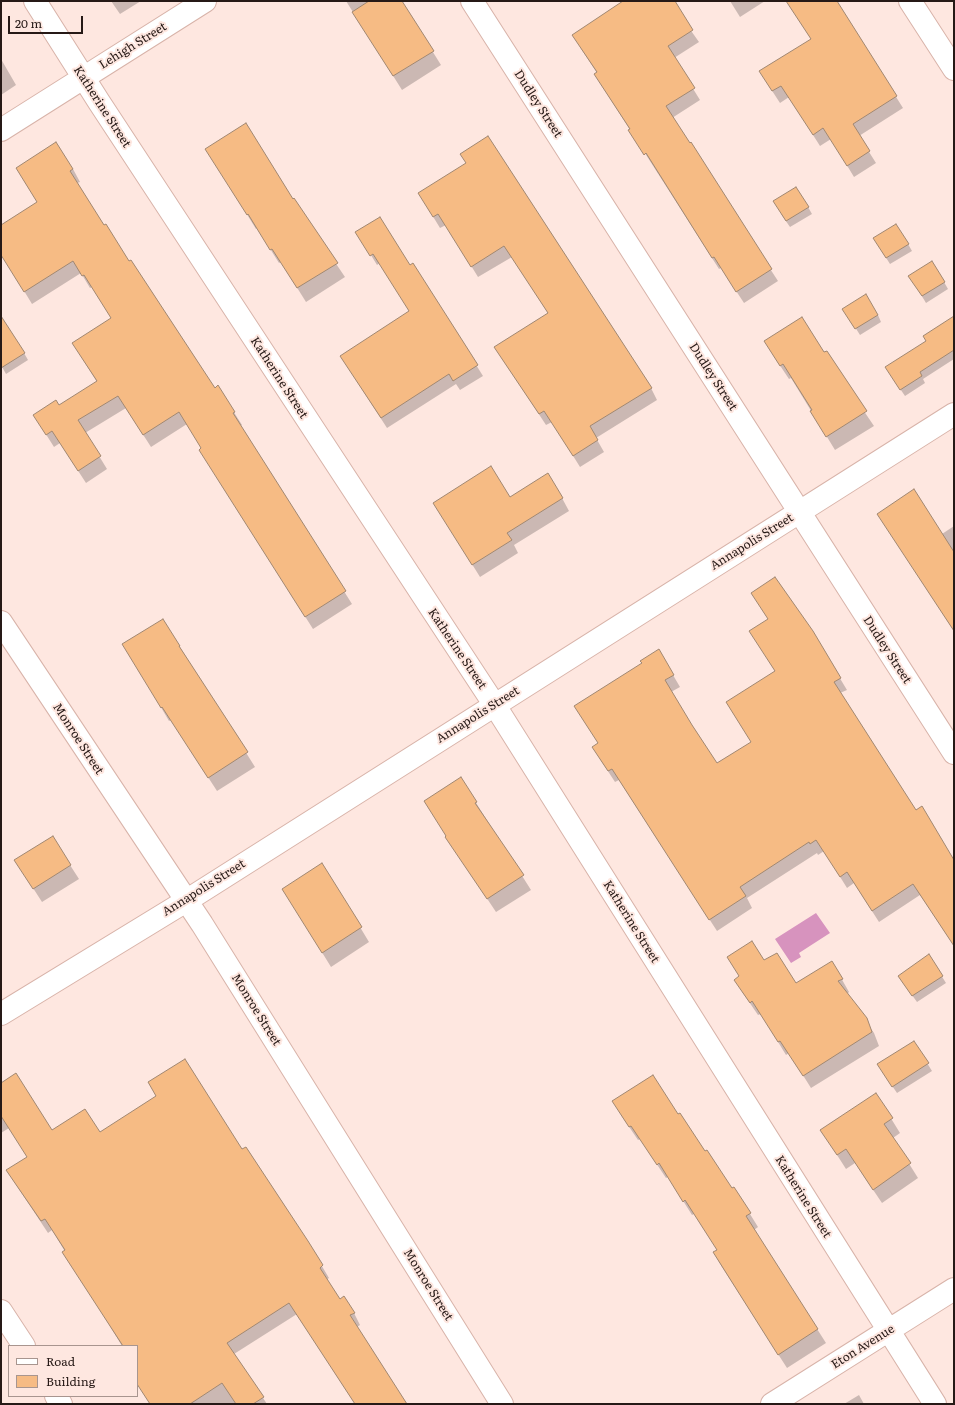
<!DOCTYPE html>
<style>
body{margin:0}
#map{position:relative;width:955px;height:1405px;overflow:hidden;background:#fee7e0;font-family:Literata,serif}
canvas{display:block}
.frame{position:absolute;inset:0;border:2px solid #261916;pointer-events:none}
.legend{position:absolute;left:8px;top:1345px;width:130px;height:52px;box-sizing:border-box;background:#fee7e0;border:1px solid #a8958f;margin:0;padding:5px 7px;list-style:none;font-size:12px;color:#261916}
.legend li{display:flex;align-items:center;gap:8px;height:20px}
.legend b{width:20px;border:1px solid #a8958f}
.scale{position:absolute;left:8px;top:16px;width:75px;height:18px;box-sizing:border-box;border:2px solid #261916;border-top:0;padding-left:5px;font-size:12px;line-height:14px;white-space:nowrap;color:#261916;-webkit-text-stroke:3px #fee7e0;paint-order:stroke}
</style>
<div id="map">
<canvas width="955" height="1405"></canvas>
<div class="frame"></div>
<ul class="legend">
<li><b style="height:5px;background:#fff"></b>Road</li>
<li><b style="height:11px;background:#f6bb84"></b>Building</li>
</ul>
<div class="scale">20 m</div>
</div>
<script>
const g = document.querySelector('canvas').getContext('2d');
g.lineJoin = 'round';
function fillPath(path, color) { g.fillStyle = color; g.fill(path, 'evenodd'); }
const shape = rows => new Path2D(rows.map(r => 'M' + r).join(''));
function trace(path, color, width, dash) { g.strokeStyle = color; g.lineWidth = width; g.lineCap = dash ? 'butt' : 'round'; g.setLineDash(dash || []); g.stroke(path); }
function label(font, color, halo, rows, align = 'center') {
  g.font = font + ' Literata,serif'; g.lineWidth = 4; g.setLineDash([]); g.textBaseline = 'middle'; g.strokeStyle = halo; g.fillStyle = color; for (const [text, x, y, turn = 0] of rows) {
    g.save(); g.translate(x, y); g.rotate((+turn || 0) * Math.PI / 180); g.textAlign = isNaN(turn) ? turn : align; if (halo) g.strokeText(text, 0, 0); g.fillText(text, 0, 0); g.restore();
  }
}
fillPath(shape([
 [816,913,830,933,799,953,801,957,791,963,775,939]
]), '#d793be');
fillPath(shape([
 [111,1,141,1,120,14],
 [346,1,401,1,441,65,402,90],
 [625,1,670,1,699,42,674,58,700,100,672,118,778,281,744,303,721,268,719,269,602,86,597,73,580,47],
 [730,1,765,1,740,17],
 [787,1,836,1,903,108,859,136,876,163,854,177,831,139,820,146,789,97,780,103,767,83,812,40],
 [1,59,16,85,1,95],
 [215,163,293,200,345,277,306,302,281,262,279,263,257,228,256,229],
 [467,164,651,388,657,400,596,438,604,452,580,467,552,422,546,425,502,358,548,313,512,257,478,277,446,225,440,228,426,205],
 [73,169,80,182,77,183,104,226,214,389,218,387,242,425,240,426,352,604,313,629,208,463,202,449,187,424,151,447,126,408,85,433,107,469,86,483,60,443,54,447,42,428,59,407,97,382,80,355,112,319,92,287,90,288,81,273,32,304,1,253,1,226,38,202,24,181],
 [808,207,812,214,790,227,781,214],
 [363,242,410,266,413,264,483,376,460,390,456,384,387,428,347,366,410,312,380,263,377,265],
 [908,244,912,251,890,264,878,245],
 [944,282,948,289,926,303,914,283],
 [878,315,881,322,860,335,848,316],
 [801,318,874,426,835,450,791,378,789,379,773,355],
 [954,332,954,359,923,379,925,383,905,396,890,374],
 [1,341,24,353,28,360,6,374,1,365],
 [510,498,562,498,569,511,514,545,518,553,480,577,442,516],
 [886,526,942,534,954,526,954,631],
 [163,620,255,767,217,791,171,720,169,721,132,658],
 [812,632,847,690,840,693,916,811,954,861,954,945,920,895,879,922,854,883,847,888,824,851,818,855,817,853,747,898,752,908,717,931,619,780,615,782,600,759,599,744,643,664,659,651,680,687,671,692,691,725,717,764,752,743,776,672],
 [461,779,531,890,496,912,446,837],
 [322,864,369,942,331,967,283,889],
 [70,865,79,879,42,902,24,874],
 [929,956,946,983,917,1002,899,977],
 [728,958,764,962,796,984,832,962,849,992,847,994,874,1033,879,1046,811,1088,789,1053,786,1055,761,1014,758,1015,743,993,735,980,740,977],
 [914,1042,932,1071,897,1093,882,1071],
 [1,1084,52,1131,100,1134,242,1150,307,1241,329,1278,326,1280,340,1300,354,1313,360,1325,357,1327,406,1404,355,1404,297,1314,234,1354,267,1404,156,1404,137,1374,137,1346,122,1346,52,1230,48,1233,7,1171,28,1157,9,1128,1,1133],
 [876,1094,900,1133,893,1138,918,1178,882,1203,855,1163,846,1169,821,1130],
 [621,1115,677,1116,750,1214,758,1227,754,1230,826,1343,787,1368,722,1267,714,1253,718,1250,694,1214,692,1215,668,1177,666,1178,640,1139,638,1140],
 [859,1395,864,1404,844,1404]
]), '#0003');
const building = shape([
 [369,1,402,1,434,51,393,76,352,12,369,1],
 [623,1,675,1,693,30,668,46,695,88,666,106,690,143,691,142,772,269,736,292,714,257,712,258,646,153,644,155,628,130,630,129,594,74,597,72,572,35,623,1],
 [786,1,837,1,897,96,853,124,870,151,847,166,823,128,813,135,781,86,772,91,759,71,811,39,786,1],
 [246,123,293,199,294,198,338,263,297,288,272,249,270,250,248,214,247,215,205,149,246,123],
 [488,136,652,388,590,426,598,440,573,456,544,411,539,414,494,347,548,313,504,246,471,267,438,214,433,217,418,193,466,163,460,154,488,136],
 [56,142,73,169,70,171,104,225,106,224,129,261,131,260,215,388,218,385,235,412,233,413,346,591,305,617,199,450,201,448,179,412,143,435,118,396,78,420,101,456,78,471,52,431,46,435,33,415,56,400,59,405,97,381,72,343,111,318,84,275,82,276,73,261,24,292,1,255,1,225,37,202,16,168,56,142],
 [796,187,809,207,786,221,773,201,796,187],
 [380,217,410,265,413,263,478,365,453,381,449,374,381,418,340,356,409,311,373,254,370,256,355,232,380,217],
 [896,224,909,244,886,258,873,238,896,224],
 [932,261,945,282,922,296,908,276,932,261],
 [866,294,878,315,855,329,842,309,866,294],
 [1,316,25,353,1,368,1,316],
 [954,316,954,350,920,372,922,376,900,390,885,367,926,341,923,336,954,316],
 [802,317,824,352,827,351,867,411,826,437,810,411,812,410,783,364,780,366,764,341,802,317],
 [491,466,510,497,548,473,563,498,507,533,512,540,472,565,433,503,491,466],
 [914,489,954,552,954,631,877,514,914,489],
 [775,577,813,631,841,678,834,682,916,810,922,806,954,860,954,946,913,884,872,911,847,872,840,877,816,840,810,844,809,842,740,887,746,896,709,920,612,769,608,771,592,747,598,743,574,706,642,663,640,661,659,649,674,675,665,680,692,725,717,763,751,742,726,702,775,671,749,631,768,619,751,593,775,577],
 [163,619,180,646,179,646,248,752,208,778,162,707,161,708,122,644,163,619],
 [461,777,477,802,475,803,524,875,487,899,445,837,446,836,424,801,461,777],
 [53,836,71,865,33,889,14,860,53,836],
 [322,863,362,927,322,953,282,889,322,863],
 [752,941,764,960,777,953,796,983,832,961,843,979,838,981,867,1018,872,1032,803,1076,780,1041,778,1042,752,1001,750,1003,734,980,739,976,727,957,752,941],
 [929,954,943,976,912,996,898,976,929,954],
 [914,1041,929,1063,892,1087,877,1064,914,1041],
 [185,1059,242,1149,246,1147,308,1241,323,1265,320,1268,340,1299,344,1296,355,1313,350,1315,407,1404,355,1404,289,1303,227,1343,264,1397,253,1404,236,1404,222,1383,190,1404,150,1404,137,1384,137,1346,123,1346,62,1252,65,1250,45,1219,41,1221,6,1170,27,1157,1,1116,1,1083,16,1073,52,1130,85,1109,100,1132,156,1096,148,1082,185,1059],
 [653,1075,678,1114,680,1113,705,1151,707,1150,732,1188,734,1187,751,1213,746,1216,818,1329,778,1355,713,1252,717,1250,685,1200,683,1202,659,1163,657,1165,631,1126,629,1127,612,1101,653,1075],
 [876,1093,893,1118,884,1124,911,1163,873,1190,846,1149,837,1155,820,1130,876,1093]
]);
fillPath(building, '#f6bb84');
trace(building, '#a18771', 1);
const minor = shape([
 [35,1,99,102,494,704,935,1404],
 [472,1,954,753],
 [910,1,954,69],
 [1,130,205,1],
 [1,1311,24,1346],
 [56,1396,61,1404],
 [772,1404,954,1289]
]);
const tertiary = shape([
 [1,622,202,924,502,1404],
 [1,1014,186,901,954,414]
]);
trace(minor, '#d8b3a9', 24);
trace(tertiary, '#d8b3a9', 24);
trace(minor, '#fff', 22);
trace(tertiary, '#fff', 22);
label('12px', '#261916', '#fee7e0', [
 ["Lehigh Street",133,46,-32],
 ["Dudley Street",538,104,57],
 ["Katherine Street",102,107,57],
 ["Dudley Street",713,377,57],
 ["Katherine Street",279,378,57],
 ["Annapolis Street",752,542,-32],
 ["Katherine Street",457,649,56],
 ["Dudley Street",887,650,57],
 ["Annapolis Street",478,715,-32],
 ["Monroe Street",78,739,57],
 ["Annapolis Street",204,888,-32],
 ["Katherine Street",631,922,58],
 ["Monroe Street",256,1010,58],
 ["Katherine Street",803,1197,58],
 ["Monroe Street",428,1285,58],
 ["Eton Avenue",863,1347,-32]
]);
</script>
